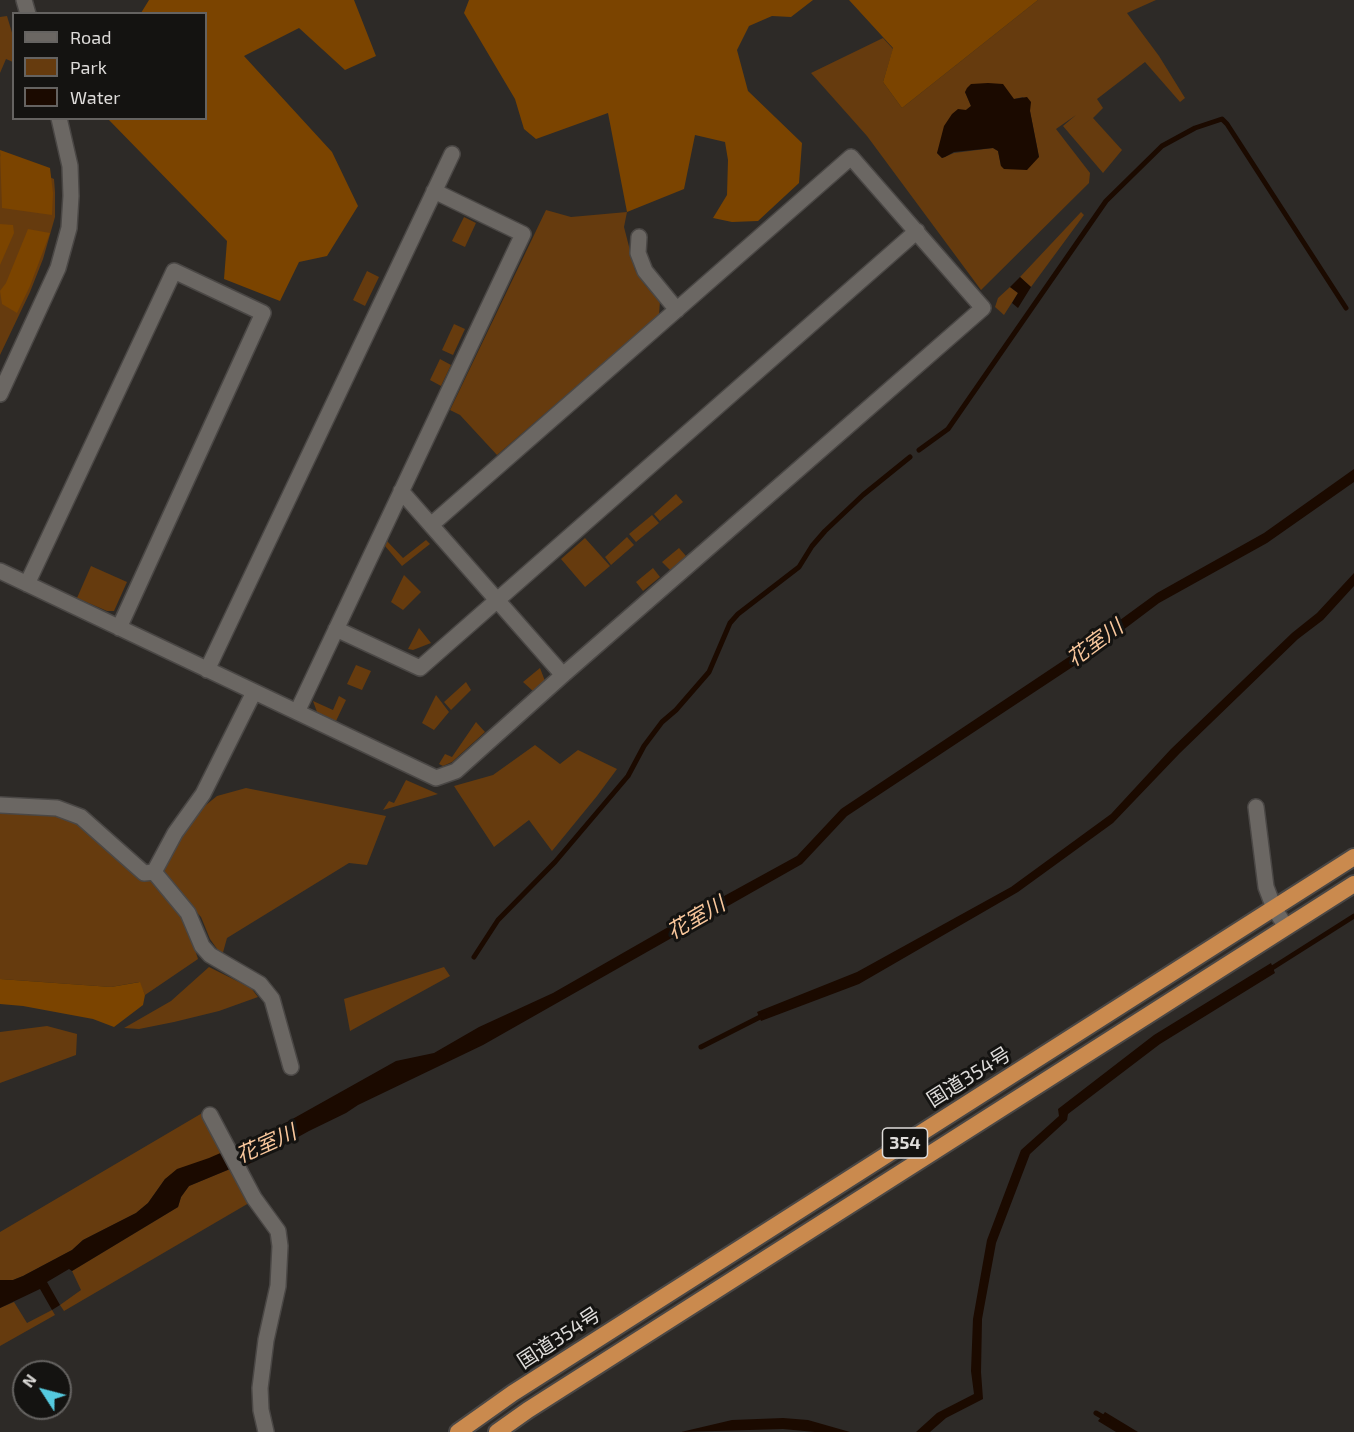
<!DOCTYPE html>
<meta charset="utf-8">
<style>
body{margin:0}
#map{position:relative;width:1354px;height:1432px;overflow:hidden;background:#2d2a27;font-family:"Exo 2",sans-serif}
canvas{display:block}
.legend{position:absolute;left:12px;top:12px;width:195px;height:108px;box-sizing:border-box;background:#141311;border:2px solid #656361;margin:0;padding:8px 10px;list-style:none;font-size:18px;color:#dedcda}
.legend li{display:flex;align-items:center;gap:12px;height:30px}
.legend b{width:30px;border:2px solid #656361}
.north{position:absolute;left:12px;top:1360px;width:60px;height:60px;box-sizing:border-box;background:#141311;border:2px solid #656361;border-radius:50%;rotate:306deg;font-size:16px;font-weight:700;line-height:24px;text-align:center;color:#dedcda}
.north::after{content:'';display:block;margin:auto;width:21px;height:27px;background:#55cadf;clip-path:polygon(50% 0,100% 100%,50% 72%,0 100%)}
</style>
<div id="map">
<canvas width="1354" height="1432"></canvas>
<ul class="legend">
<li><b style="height:8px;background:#6b6763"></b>Road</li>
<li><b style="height:16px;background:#663b0e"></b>Park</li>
<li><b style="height:16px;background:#1b0a00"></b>Water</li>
</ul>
<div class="north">N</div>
</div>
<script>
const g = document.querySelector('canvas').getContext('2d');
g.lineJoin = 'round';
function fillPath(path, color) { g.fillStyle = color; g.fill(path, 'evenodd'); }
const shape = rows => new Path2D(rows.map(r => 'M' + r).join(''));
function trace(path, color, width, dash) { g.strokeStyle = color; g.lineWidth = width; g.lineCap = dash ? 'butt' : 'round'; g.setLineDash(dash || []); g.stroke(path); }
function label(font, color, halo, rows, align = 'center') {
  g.font = font + ' "Exo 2","Noto Sans JP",sans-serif'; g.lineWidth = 6; g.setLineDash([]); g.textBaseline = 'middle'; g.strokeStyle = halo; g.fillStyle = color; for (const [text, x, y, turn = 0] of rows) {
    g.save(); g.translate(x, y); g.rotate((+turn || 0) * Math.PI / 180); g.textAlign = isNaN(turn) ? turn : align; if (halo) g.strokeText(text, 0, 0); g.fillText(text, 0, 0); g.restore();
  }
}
fillPath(shape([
 [1038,0,1156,0,1127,13,1159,56,1185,98,1180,102,1145,62,1097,99,1103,108,1093,118,1122,150,1103,173,1063,126,1076,115,1056,129,1090,173,1089,183,981,290,867,136,811,73,883,38,893,49,883,82,902,108],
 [965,92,1014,99,1023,97,1030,111,1039,157,1001,166,998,151,993,148,954,153,942,158,937,153,966,110,971,106],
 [7,16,13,36,13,62,6,59,0,73,0,17],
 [0,156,54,179,55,192,55,217,43,259,30,292,0,355],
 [546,210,571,217,627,212,624,227,635,270,645,285,660,301,659,315,497,455,460,415,450,410],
 [1081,212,1084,215,1031,287,1020,277],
 [464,217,476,223,465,247,452,241],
 [367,271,379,277,365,306,353,300],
 [1010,287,1018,293,1004,315,995,307,998,298],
 [454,324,465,329,453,355,442,350],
 [440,359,451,365,441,386,430,380],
 [676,494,683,502,660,521,654,514],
 [652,515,659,523,636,542,629,534],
 [627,537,634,545,611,565,605,557],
 [585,538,610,566,585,587,561,559],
 [426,540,430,544,402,566,385,546,387,541,403,558],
 [679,548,686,556,670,570,662,562],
 [91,566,127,582,114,611,107,611,77,598],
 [653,568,660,577,643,591,636,582],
 [404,575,421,592,403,610,391,602],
 [419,628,431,643,413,650,408,649],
 [356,665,371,671,362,690,347,684],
 [540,668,545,681,533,691,523,682],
 [466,682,471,690,451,710,444,702],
 [436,695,449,712,434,730,422,723],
 [339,696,346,700,336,721,317,712,313,701,333,710],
 [476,722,485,732,452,762,443,766,439,764,445,754,452,757],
 [535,745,560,764,578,750,617,769,597,796,552,851,529,820,494,847,454,786,493,775],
 [406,780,438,794,383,810,389,801,394,803],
 [246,788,386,816,367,865,349,863,227,938,222,956,210,939,201,917,170,884,163,867,196,813,217,796],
 [0,812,45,814,74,820,139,877,151,881,184,916,198,959,145,995,139,982,111,987,0,979],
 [209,967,251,988,258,997,219,1011,174,1022,139,1029,124,1028,171,1001],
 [444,967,450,976,350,1031,344,999],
 [47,1026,77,1034,76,1055,0,1083,0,1032],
 [204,1112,224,1152,165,1179,148,1203,136,1213,83,1240,72,1250,23,1276,13,1280,0,1280,0,1232],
 [230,1169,249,1203,64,1311,60,1305,81,1290,72,1271,178,1207,181,1197,189,1186],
 [14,1302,27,1323,52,1310,55,1315,0,1346,0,1308]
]), '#663b0e');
fillPath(shape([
 [149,0,354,0,376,56,345,70,299,28,244,56,332,152,358,206,327,256,299,262,280,301,224,279,227,241,108,119,206,118,206,14,141,13],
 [469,0,813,0,791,17,772,16,749,26,737,50,748,91,802,143,799,183,758,221,732,222,713,218,727,195,728,160,725,142,695,135,684,189,627,212,608,113,536,139,524,129,515,99,464,13],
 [849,0,1038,0,902,108,883,82,893,48],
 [0,150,50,168,53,193,52,215,2,208],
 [0,224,13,225,14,233,0,265],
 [28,229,50,233,30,286,17,313,2,304,0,291,6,283],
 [0,979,111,987,140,982,145,995,143,1005,114,1027,93,1019,23,1006,0,1004]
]), '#7b4400');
fillPath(shape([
 [988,83,1003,84,1014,99,1027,97,1031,102,1030,111,1039,157,1027,170,1004,169,1001,166,998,151,993,148,954,152,945,157,942,158,937,153,944,126,952,114,958,109,966,110,971,106,965,92,967,88,971,84],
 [1020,277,1031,287,1018,308,1012,303,1018,293,1010,287],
 [1354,469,1354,482,1267,543,1159,603,1086,658,847,816,802,864,483,1045,358,1105,346,1113,309,1131,249,1164,230,1169,189,1186,181,1197,178,1207,72,1271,69,1269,47,1282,60,1305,52,1310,40,1289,0,1308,0,1280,13,1280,23,1276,72,1250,83,1240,136,1213,148,1203,165,1179,177,1169,209,1158,271,1131,396,1061,434,1053,479,1027,553,993,684,918,797,856,841,809,1079,650,1157,593,1264,533],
 [1354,573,1354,586,1323,620,1298,639,1180,753,1113,823,1018,892,859,984,761,1021,757,1012,857,972,1011,887,1111,814,1171,749,1292,633,1317,613],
 [1271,963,1275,973,1160,1044,1068,1114,1067,1120,1030,1154,996,1243,982,1319,981,1372,983,1399,946,1418,930,1432,916,1432,937,1413,974,1394,971,1371,973,1319,987,1240,1021,1150,1059,1116,1058,1109,1154,1035],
 [1105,1412,1138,1432,1116,1432,1098,1421],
 [783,1418,808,1420,850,1432,815,1432,783,1429,681,1432,732,1420]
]), '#1b0a00');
trace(shape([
 [919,450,948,429,1106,201,1162,146,1195,128,1222,119,1227,124,1346,308],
 [474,957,498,920,555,862,628,776,644,746,662,722,676,710,709,672,730,623,738,614,799,567,812,546,825,531,863,495,910,457],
 [1269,970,1354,916],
 [701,1047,764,1015],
 [1096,1413,1108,1420]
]), '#1b0a00', 5);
const minor = shape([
 [639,237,638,253,645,271,677,310],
 [401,491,563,675],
 [0,571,436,778,456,771,563,675,983,308,851,157,431,525],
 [27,584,174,271,263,313,119,628],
 [336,629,420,668,917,231],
 [207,670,452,154],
 [254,692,203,794,175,833,154,872,188,913,202,946,210,955,260,984,272,999,291,1067],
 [297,712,523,234,434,191],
 [0,805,57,808,81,817,144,873,154,872],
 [1256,807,1266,887,1274,908,1286,927],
 [210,1115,254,1198,278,1231,280,1246,278,1286,266,1340,260,1388,261,1410,266,1432]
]);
const tertiary = shape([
 [24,0,28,14],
 [0,394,58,268,69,228,71,196,70,166,59,118]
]);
const trunk = shape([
 [458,1432,513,1393,1354,857],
 [497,1432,528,1410,1354,884]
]);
trace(minor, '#4a4745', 18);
trace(tertiary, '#4a4745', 18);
trace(trunk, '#4a4745', 20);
trace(minor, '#6b6763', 15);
trace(tertiary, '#6b6763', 15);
trace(trunk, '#ca8a4e', 16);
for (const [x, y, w] of [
 [905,1143,45]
]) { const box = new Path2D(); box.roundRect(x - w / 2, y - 15, w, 30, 4.5); g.fillStyle = '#141311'; g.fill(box); trace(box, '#dedcda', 1.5); }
label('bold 18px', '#dedcda', null, [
 ["354",905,1143]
]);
label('20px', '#dedcda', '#141311', [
 ["国道354号",969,1077,-32],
 ["国道354号",559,1338,-33]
]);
label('italic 21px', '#f9c79c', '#141311', [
 ["花室川",1095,643,-36],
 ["花室川",696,918,-30],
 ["花室川",266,1144,-24]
]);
</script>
